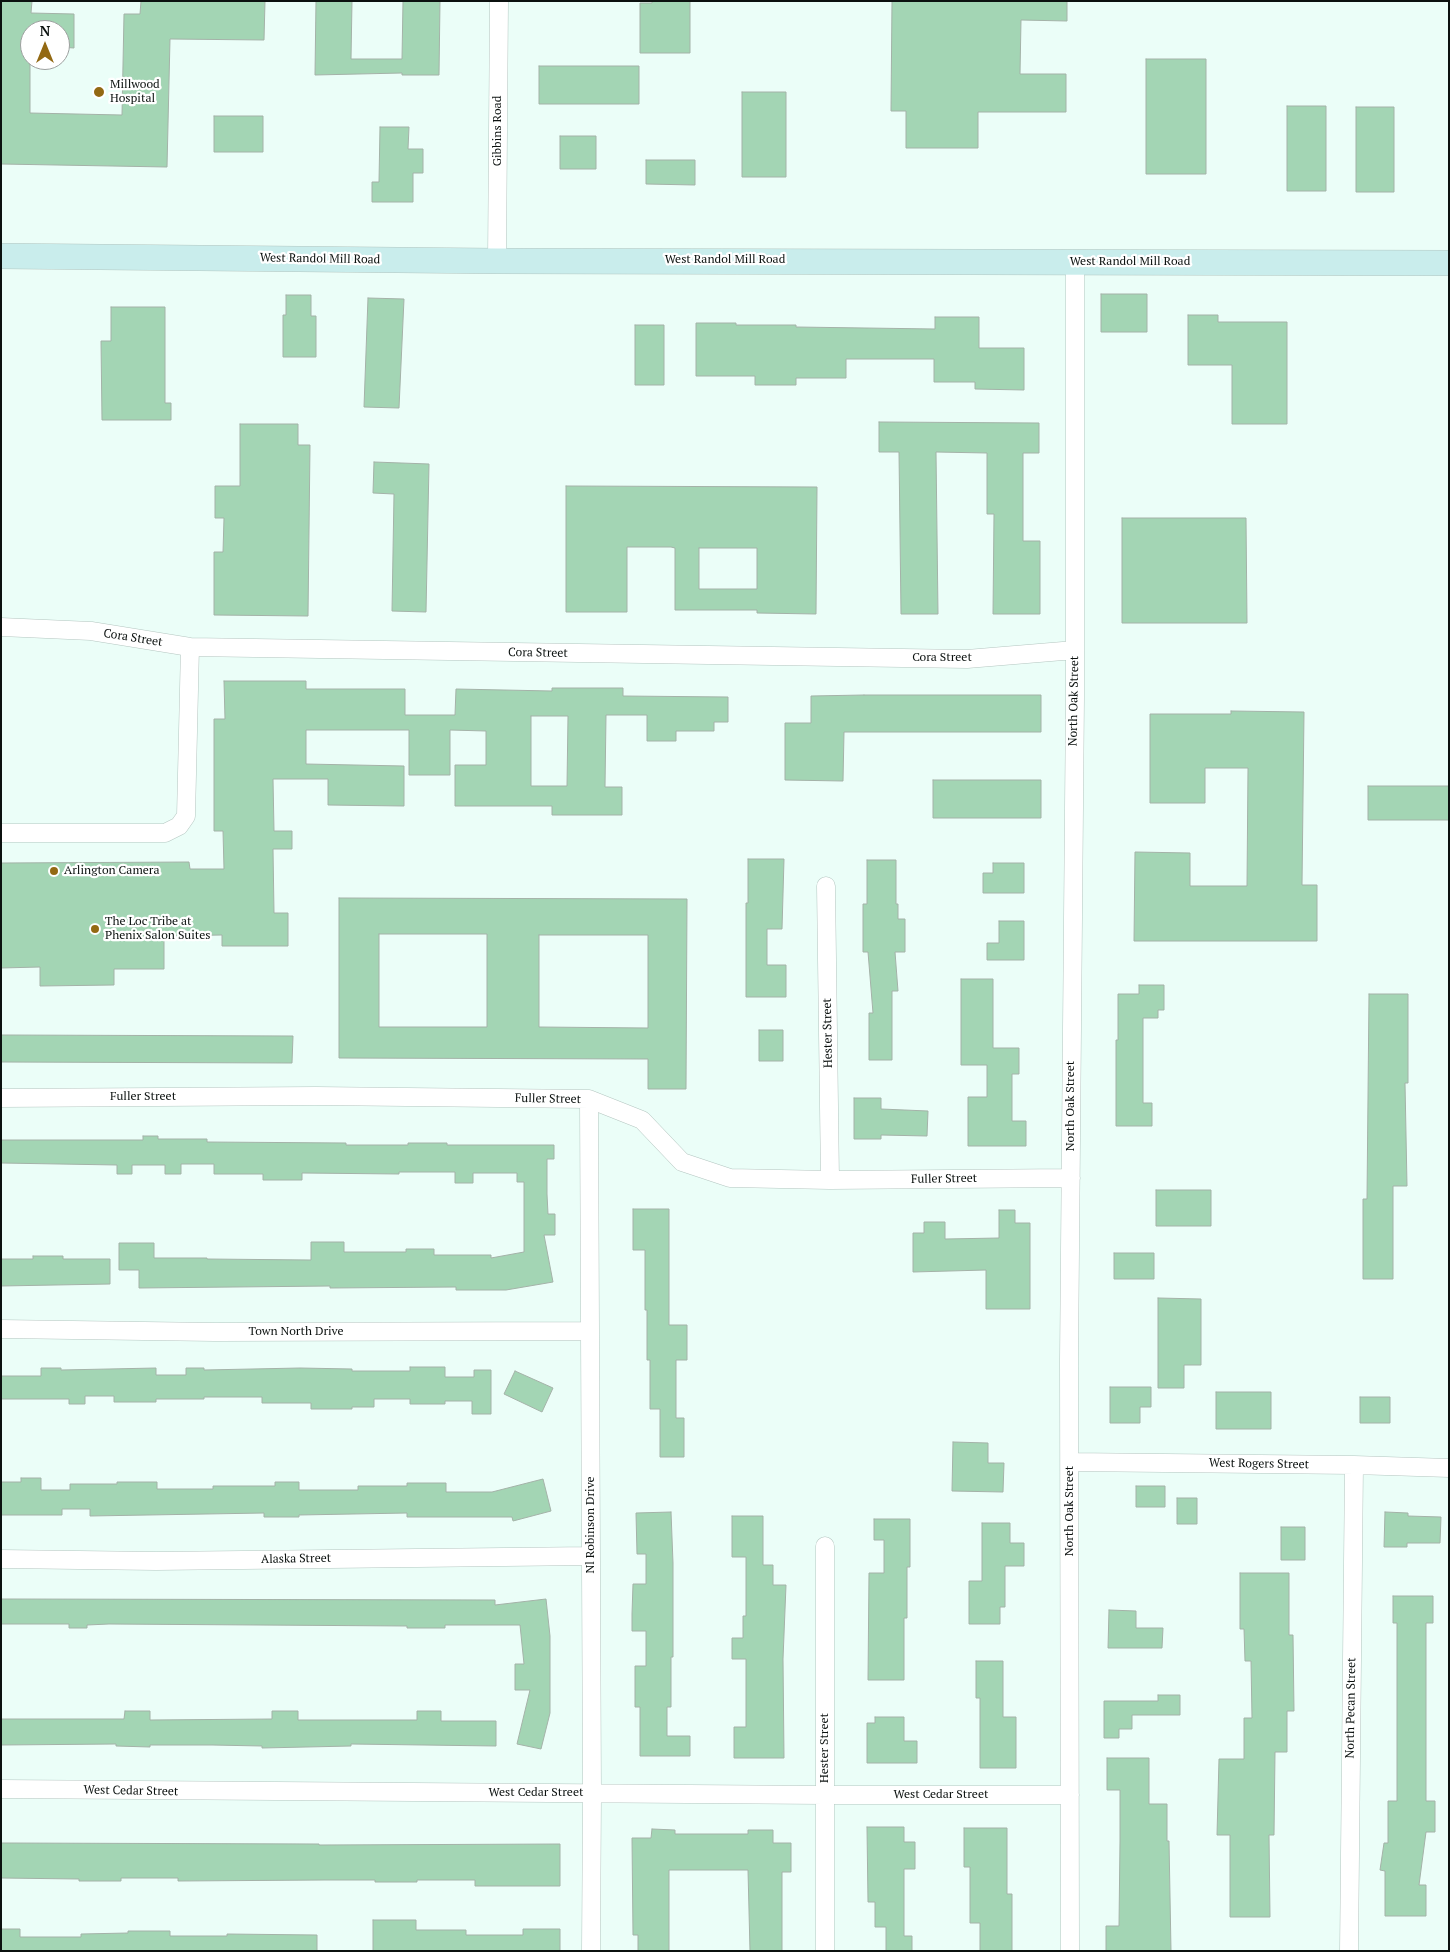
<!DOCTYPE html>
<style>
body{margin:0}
#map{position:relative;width:1450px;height:1952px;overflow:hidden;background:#ebfef8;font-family:"PT Serif",serif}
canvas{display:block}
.frame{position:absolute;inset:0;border:2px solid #0b110f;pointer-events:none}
.north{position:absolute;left:20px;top:20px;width:50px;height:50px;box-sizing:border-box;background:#fff;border:1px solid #9da09f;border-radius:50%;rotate:0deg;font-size:14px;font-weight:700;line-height:20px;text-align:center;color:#0b110f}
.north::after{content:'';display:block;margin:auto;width:18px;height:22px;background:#936913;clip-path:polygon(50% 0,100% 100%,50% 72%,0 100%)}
</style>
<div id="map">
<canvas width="1450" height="1952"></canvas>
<div class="frame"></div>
<div class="north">N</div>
</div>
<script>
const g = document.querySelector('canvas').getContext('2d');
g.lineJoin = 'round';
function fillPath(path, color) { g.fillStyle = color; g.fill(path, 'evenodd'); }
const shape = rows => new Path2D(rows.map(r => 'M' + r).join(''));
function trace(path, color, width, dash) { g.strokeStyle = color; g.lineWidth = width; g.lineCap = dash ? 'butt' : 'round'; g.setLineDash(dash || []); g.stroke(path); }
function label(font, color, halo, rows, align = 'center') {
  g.font = font + ' "PT Serif",serif'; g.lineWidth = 4.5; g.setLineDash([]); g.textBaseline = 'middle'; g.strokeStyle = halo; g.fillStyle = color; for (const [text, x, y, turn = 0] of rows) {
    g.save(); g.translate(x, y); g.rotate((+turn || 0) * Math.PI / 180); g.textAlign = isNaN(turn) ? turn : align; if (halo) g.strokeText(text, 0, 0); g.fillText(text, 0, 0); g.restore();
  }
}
const building = shape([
 [1,1,32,1,31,13,74,14,74,48,60,47,60,30,30,30,30,113,122,115,124,14,140,14,141,1,265,1,264,40,170,39,167,167,1,164,1,1],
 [316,1,352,1,351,59,402,59,403,1,440,1,439,75,402,75,402,73,315,75,316,1],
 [652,1,690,1,690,53,640,53,640,3,652,3,652,1],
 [892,1,1067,1,1067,21,1021,20,1020,74,1066,74,1066,112,978,112,978,148,906,148,906,111,891,111,892,1],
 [1146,59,1206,59,1206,174,1146,174,1146,59],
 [539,66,639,66,639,104,539,104,539,66],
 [742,92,786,92,786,177,742,177,742,92],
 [1287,106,1326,106,1326,191,1287,191,1287,106],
 [1356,107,1394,107,1394,192,1356,192,1356,107],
 [214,116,263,116,263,152,214,152,214,116],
 [380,127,409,127,408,149,423,149,423,173,413,173,413,202,372,202,372,182,379,182,380,127],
 [560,136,596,136,596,169,560,169,560,136],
 [646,160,695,160,695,185,646,184,646,160],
 [1101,294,1147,294,1147,332,1101,332,1101,294],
 [286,295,311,295,311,316,316,316,316,357,283,357,283,315,286,315,286,295],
 [368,298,404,299,399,408,364,407,368,298],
 [111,307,165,307,165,403,171,403,171,420,102,420,101,341,111,341,111,307],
 [1188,315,1218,315,1218,322,1287,322,1287,424,1232,424,1232,365,1188,365,1188,315],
 [935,317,979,317,979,348,1024,348,1024,390,975,389,975,382,934,382,934,359,846,359,846,378,796,378,796,385,755,385,755,376,696,376,696,323,736,323,736,325,796,325,796,327,935,329,935,317],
 [635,325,664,325,664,385,635,385,635,325],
 [879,422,1039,423,1039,453,1023,453,1023,541,1040,541,1040,614,993,614,994,514,987,514,987,453,936,452,938,614,901,614,899,452,879,452,879,422],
 [240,424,298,424,298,445,310,445,308,616,214,615,214,552,223,552,224,518,215,518,215,486,240,486,240,424],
 [374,462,429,464,426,612,392,611,394,494,373,493,374,462],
 [566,486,817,487,816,614,757,613,757,610,675,610,675,548,671,547,627,547,627,612,566,612,566,486],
 [699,548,757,548,757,589,699,589,699,548],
 [1122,518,1246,518,1247,623,1122,623,1122,518],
 [224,681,306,681,306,689,405,689,405,715,455,715,456,689,552,691,552,688,623,688,623,696,728,697,728,722,714,722,714,731,676,731,676,741,647,741,647,715,606,715,605,787,622,787,622,815,552,815,552,806,455,806,455,765,486,765,486,731,450,730,450,775,409,775,409,730,306,730,306,764,404,766,404,806,328,805,328,779,273,779,274,831,292,831,292,849,273,849,274,913,288,913,288,946,222,946,222,935,164,936,164,969,114,969,114,985,40,986,40,967,1,968,1,863,189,862,190,869,224,869,223,831,214,831,214,719,225,719,224,681],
 [531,716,568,716,567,786,531,786,531,716],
 [864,695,1041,695,1041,732,844,732,843,781,785,780,785,723,811,723,811,696,864,695],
 [1231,711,1304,712,1302,885,1317,885,1317,941,1134,941,1135,852,1190,853,1190,886,1247,886,1248,768,1205,768,1205,803,1150,803,1150,714,1231,714,1231,711],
 [933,780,1041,780,1041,818,933,818,933,780],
 [1368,786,1449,786,1449,820,1368,820,1368,786],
 [748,859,784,859,782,929,767,929,767,965,786,965,786,997,746,997,746,903,748,903,748,859],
 [867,860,896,860,896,904,898,904,898,919,905,919,905,952,895,952,898,991,892,991,892,1060,869,1060,869,1013,873,1013,868,952,863,952,863,904,867,904,867,860],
 [993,863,1024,863,1024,893,983,893,983,873,993,873,993,863],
 [339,898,687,899,686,1089,648,1089,648,1059,339,1058,339,898],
 [379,934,487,934,487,1027,379,1027,379,934],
 [539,935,648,935,648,1028,539,1027,539,935],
 [999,921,1024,921,1024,960,987,960,987,943,999,943,999,921],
 [961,979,993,979,993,1048,1019,1048,1019,1074,1012,1074,1012,1121,1026,1121,1026,1146,968,1146,968,1097,987,1097,987,1065,961,1065,961,979],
 [1139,985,1164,985,1164,1010,1158,1010,1158,1018,1143,1018,1143,1103,1152,1103,1152,1126,1116,1126,1116,1040,1118,1040,1118,994,1139,994,1139,985],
 [1369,994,1408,994,1408,1083,1405,1083,1407,1186,1393,1186,1393,1279,1363,1279,1363,1199,1367,1199,1369,994],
 [759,1030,783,1030,783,1061,759,1061,759,1030],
 [1,1035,293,1036,292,1063,1,1062,1,1035],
 [854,1098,881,1098,881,1109,928,1111,927,1136,881,1135,881,1139,854,1139,854,1098],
 [143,1136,158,1136,158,1139,207,1139,207,1142,346,1143,346,1145,408,1145,408,1143,447,1143,447,1145,554,1145,554,1159,547,1159,547,1194,548,1214,555,1214,555,1235,544,1235,553,1282,506,1290,456,1290,456,1287,330,1288,330,1286,139,1288,139,1270,119,1270,119,1243,154,1243,154,1258,207,1258,207,1259,311,1260,311,1242,344,1242,344,1252,406,1252,406,1249,434,1249,434,1255,491,1255,491,1258,524,1252,524,1182,517,1182,517,1173,473,1173,473,1183,455,1183,455,1172,399,1172,399,1174,302,1173,302,1180,263,1180,263,1174,214,1174,214,1164,181,1164,181,1174,165,1174,165,1165,132,1165,132,1174,117,1174,117,1165,1,1163,1,1140,143,1140,143,1136],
 [1156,1190,1211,1190,1211,1226,1156,1226,1156,1190],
 [633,1209,669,1209,669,1325,687,1325,687,1360,676,1360,676,1418,684,1418,684,1457,660,1457,660,1409,650,1409,650,1360,647,1360,647,1310,645,1310,645,1250,633,1250,633,1209],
 [999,1210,1015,1210,1015,1223,1030,1223,1030,1309,986,1309,986,1270,913,1272,913,1233,924,1233,924,1222,945,1222,945,1239,999,1238,999,1210],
 [1114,1253,1154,1253,1154,1279,1114,1279,1114,1253],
 [33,1256,63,1256,63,1259,110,1259,110,1284,1,1286,1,1259,33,1259,33,1256],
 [1158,1298,1201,1299,1201,1365,1184,1365,1184,1388,1158,1388,1158,1298],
 [410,1367,445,1367,445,1377,474,1377,474,1370,491,1370,491,1414,472,1414,472,1401,445,1401,445,1404,410,1404,410,1399,374,1399,374,1407,352,1407,352,1409,311,1409,311,1403,262,1403,262,1397,204,1397,204,1399,156,1399,156,1402,114,1402,114,1396,85,1396,85,1404,69,1404,69,1399,1,1399,1,1376,41,1376,41,1368,61,1368,61,1370,156,1368,156,1375,186,1375,186,1368,204,1368,204,1370,300,1368,352,1369,352,1371,410,1371,410,1367],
 [515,1371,553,1388,542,1412,504,1394,515,1371],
 [1110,1387,1151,1387,1151,1407,1140,1407,1140,1423,1110,1423,1110,1387],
 [1216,1392,1271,1392,1271,1429,1216,1429,1216,1392],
 [1360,1397,1390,1397,1390,1423,1360,1423,1360,1397],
 [953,1442,988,1443,988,1463,1004,1463,1003,1492,952,1491,953,1442],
 [21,1478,41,1478,41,1490,70,1490,70,1484,117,1484,117,1482,157,1482,157,1489,213,1489,213,1486,275,1486,275,1482,299,1482,299,1490,358,1490,358,1486,407,1486,407,1483,446,1483,446,1492,492,1492,543,1479,551,1511,513,1521,512,1517,407,1517,407,1513,299,1515,299,1517,264,1517,264,1513,90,1516,90,1509,62,1509,62,1515,1,1515,1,1482,21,1482,21,1478],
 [1136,1486,1165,1486,1165,1507,1136,1507,1136,1486],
 [1177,1498,1197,1498,1197,1524,1177,1524,1177,1498],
 [671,1512,673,1563,673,1657,671,1657,671,1707,667,1707,667,1736,690,1736,690,1756,640,1756,640,1707,635,1707,635,1666,646,1666,646,1631,632,1631,632,1614,633,1584,646,1584,646,1554,637,1554,636,1513,671,1512],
 [1385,1512,1408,1513,1408,1516,1441,1517,1440,1543,1407,1543,1407,1547,1384,1547,1385,1512],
 [732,1516,763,1516,763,1565,773,1565,773,1585,786,1585,783,1659,784,1758,734,1758,734,1727,746,1727,746,1659,732,1659,732,1638,743,1638,743,1616,746,1616,746,1557,732,1557,732,1516],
 [874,1519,910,1519,910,1567,907,1567,907,1618,904,1618,904,1680,868,1680,869,1573,884,1573,884,1540,874,1540,874,1519],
 [982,1523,1010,1523,1010,1543,1024,1543,1024,1566,1005,1566,1005,1607,1000,1607,1000,1624,969,1624,969,1581,982,1581,982,1523],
 [1281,1527,1305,1527,1305,1560,1281,1560,1281,1527],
 [1240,1573,1289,1573,1289,1635,1293,1635,1294,1711,1287,1711,1287,1752,1275,1752,1274,1835,1269,1835,1270,1917,1230,1917,1230,1835,1217,1835,1219,1759,1244,1759,1244,1718,1252,1718,1251,1661,1245,1661,1244,1629,1240,1629,1240,1573],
 [1393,1596,1433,1596,1433,1623,1426,1623,1426,1801,1435,1801,1435,1832,1426,1832,1419,1885,1426,1885,1426,1916,1385,1916,1385,1871,1380,1870,1384,1843,1388,1843,1388,1801,1397,1801,1397,1623,1393,1623,1393,1596],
 [1,1599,495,1600,495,1605,546,1599,550,1636,550,1713,541,1749,517,1744,530,1690,515,1690,515,1664,524,1664,520,1625,445,1625,445,1628,407,1628,407,1626,109,1624,87,1625,87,1628,69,1628,69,1624,1,1624,1,1599],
 [1109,1610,1136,1611,1136,1628,1163,1628,1162,1648,1108,1648,1109,1610],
 [976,1661,1003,1661,1003,1717,1016,1717,1016,1768,980,1768,980,1698,976,1698,976,1661],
 [1158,1695,1180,1695,1180,1715,1132,1715,1132,1729,1119,1729,1119,1738,1104,1738,1104,1701,1158,1701,1158,1695],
 [125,1711,150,1711,150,1720,272,1719,272,1711,298,1711,298,1720,417,1720,417,1711,441,1711,441,1721,496,1721,496,1746,351,1744,351,1746,262,1748,262,1746,212,1745,150,1745,150,1747,116,1746,116,1744,1,1745,1,1719,124,1719,125,1711],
 [875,1717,904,1717,904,1741,917,1741,917,1763,867,1763,867,1723,875,1723,875,1717],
 [1107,1758,1149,1758,1149,1804,1167,1804,1167,1841,1169,1841,1171,1951,1106,1951,1106,1926,1119,1926,1120,1841,1120,1790,1107,1790,1107,1758],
 [867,1827,904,1827,904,1842,915,1842,915,1869,904,1869,904,1936,912,1936,912,1951,886,1951,886,1927,875,1927,875,1902,868,1902,867,1827],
 [964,1828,1007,1828,1007,1894,1012,1894,1012,1951,980,1951,980,1923,970,1923,970,1867,964,1867,964,1828],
 [652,1829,675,1830,675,1834,748,1834,748,1830,773,1830,773,1843,791,1843,791,1872,782,1872,782,1951,750,1951,748,1870,669,1870,669,1951,638,1951,638,1935,633,1935,632,1838,651,1838,652,1829],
 [1,1843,319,1844,319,1845,560,1844,560,1886,475,1886,475,1880,417,1880,417,1882,375,1882,375,1880,325,1880,178,1881,178,1878,121,1878,121,1881,79,1881,79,1879,1,1878,1,1843],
 [373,1920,416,1920,416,1930,466,1930,466,1935,523,1935,523,1929,560,1929,560,1951,373,1951,373,1920],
 [1,1929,20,1929,20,1937,81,1937,81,1934,128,1933,128,1931,170,1931,170,1936,227,1936,227,1934,317,1935,317,1951,1,1951,1,1929]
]);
fillPath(building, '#a3d5b4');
trace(building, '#a4b2a8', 1);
const street = shape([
 [497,261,499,1],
 [1,627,91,631,190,647,967,659,1075,650],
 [1,833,165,833,179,826,186,816,190,647],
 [826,886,830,1180],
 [1,1098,316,1096,589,1099,642,1120,682,1162,730,1178,830,1180,1071,1178],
 [589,1099,592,1794,591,1951],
 [1,1329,215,1332,590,1331],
 [1070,1462,1354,1465,1449,1468],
 [825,1546,825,1951],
 [1,1559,156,1561,591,1556],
 [1,1789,825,1795,1070,1795],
 [1070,1951,1069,1360,1075,697,1075,262],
 [1349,1951,1354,1465]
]);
const secondary = shape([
 [1,256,497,261,1449,263]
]);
trace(street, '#b4c6c0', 19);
trace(secondary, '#b4c6c0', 26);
trace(street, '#fff', 18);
trace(secondary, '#c9edec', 25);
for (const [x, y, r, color] of [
 [99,92,6,"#936913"],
 [54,871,5,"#936913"],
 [95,929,5,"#936913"]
]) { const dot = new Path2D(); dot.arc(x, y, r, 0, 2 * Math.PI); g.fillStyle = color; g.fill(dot); trace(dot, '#fff', 2); }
label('12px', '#0b110f', '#fff', [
 ["Millwood",110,85],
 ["Hospital",110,99],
 ["Arlington Camera",64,871],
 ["The Loc Tribe at",105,922],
 ["Phenix Salon Suites",105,936]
], 'left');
label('12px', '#0b110f', '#fff', [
 ["Gibbins Road",498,131,-90],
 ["West Randol Mill Road",320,259,1],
 ["West Randol Mill Road",725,260],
 ["West Randol Mill Road",1130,262],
 ["Cora Street",133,638,9],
 ["Cora Street",538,653,1],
 ["Cora Street",942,658],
 ["North Oak Street",1074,701,-89],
 ["Hester Street",828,1033,-91],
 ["Fuller Street",143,1097],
 ["Fuller Street",548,1099,1],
 ["North Oak Street",1071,1106,-90],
 ["Fuller Street",944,1179,-1],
 ["Town North Drive",296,1332],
 ["West Rogers Street",1259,1464,1],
 ["North Oak Street",1070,1511,-90],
 ["Nl Robinson Drive",591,1525,-90],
 ["Alaska Street",296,1559,-1],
 ["North Pecan Street",1351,1708,-89],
 ["Hester Street",825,1748,-90],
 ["West Cedar Street",131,1791,1],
 ["West Cedar Street",536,1793],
 ["West Cedar Street",941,1795]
]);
</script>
